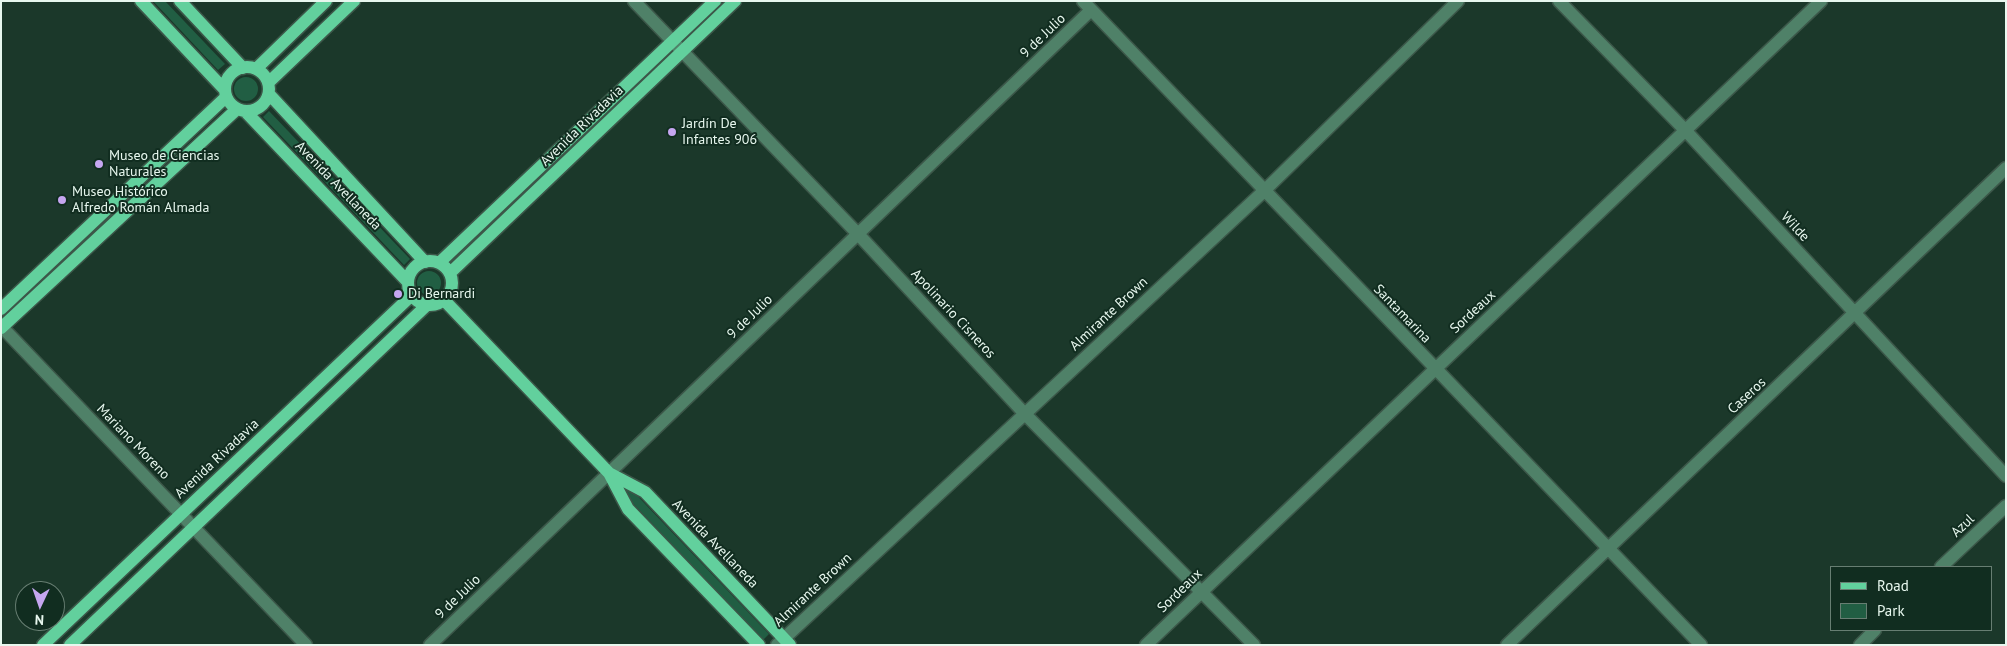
<!DOCTYPE html>
<meta charset="utf-8">
<style>
body{margin:0}
#map{position:relative;width:2007px;height:646px;overflow:hidden;background:#1b382a;font-family:"PT Sans",sans-serif}
canvas{display:block}
.frame{position:absolute;inset:0;border:2px solid #e7f7ee;pointer-events:none}
.legend{position:absolute;left:1830px;top:566px;width:162px;height:65px;box-sizing:border-box;background:#112d20;border:1px solid #677e72;margin:0;padding:6px 9px;list-style:none;font-size:15px;color:#e7f7ee}
.legend li{display:flex;align-items:center;gap:10px;height:25px}
.legend b{width:25px;border:1px solid #677e72}
.north{position:absolute;left:15px;top:581px;width:50px;height:50px;box-sizing:border-box;background:#112d20;border:1px solid #677e72;border-radius:50%;rotate:183deg;font-size:14px;font-weight:700;line-height:20px;text-align:center;color:#e7f7ee}
.north::after{content:'';display:block;margin:auto;width:18px;height:22px;background:#c5a6f0;clip-path:polygon(50% 0,100% 100%,50% 72%,0 100%)}
</style>
<div id="map">
<canvas width="2007" height="646"></canvas>
<div class="frame"></div>
<ul class="legend">
<li><b style="height:6px;background:#62d09d"></b>Road</li>
<li><b style="height:14px;background:#215e43"></b>Park</li>
</ul>
<div class="north">N</div>
</div>
<script>
const g = document.querySelector('canvas').getContext('2d');
g.lineJoin = 'round';
function fillPath(path, color) { g.fillStyle = color; g.fill(path, 'evenodd'); }
const shape = rows => new Path2D(rows.map(r => 'M' + r).join(''));
function trace(path, color, width, dash) { g.strokeStyle = color; g.lineWidth = width; g.lineCap = dash ? 'butt' : 'round'; g.setLineDash(dash || []); g.stroke(path); }
function label(font, color, halo, rows, align = 'center') {
  g.font = font + ' "PT Sans",sans-serif'; g.lineWidth = 4; g.setLineDash([]); g.textBaseline = 'middle'; g.strokeStyle = halo; g.fillStyle = color; for (const [text, x, y, turn = 0] of rows) {
    g.save(); g.translate(x, y); g.rotate((+turn || 0) * Math.PI / 180); g.textAlign = isNaN(turn) ? turn : align; if (halo) g.strokeText(text, 0, 0); g.fillText(text, 0, 0); g.restore();
  }
}
fillPath(shape([
 [153,1,165,1,225,64,218,70],
 '234 89a12 12 0 1 1 24 0a12 12 0 1 1-24 0Z',
 [269,111,410,259,404,265,263,117],
 '417 283a12 12 0 1 1 24 0a12 12 0 1 1-24 0Z',
 [628,486,769,634,763,640,622,492]
]), '#215e43');
const minor = shape([
 [634,1,858,234,1024,413,1254,645],
 [1083,1,1701,645],
 [1559,1,1686,131,2006,476],
 [1,326,306,645],
 [1941,567,2006,506],
 [430,645,1091,10],
 [777,645,1264,191,1458,1],
 [1146,645,1821,1],
 [1507,645,2006,168],
 [1860,645,1875,630]
]);
const major = shape([
 [141,1,225,90],
 [180,1,243,68],
 '225 89a22 22 0 1 1 44 0a22 22 0 1 1-44 0Z',
 [256,69,326,1],
 [268,83,354,1],
 [269,94,425,262],
 [245,111,408,282],
 '408 283a22 22 0 1 1 44 0a22 22 0 1 1-44 0Z',
 [439,263,715,1],
 [450,273,735,1],
 [444,300,609,473,628,509,759,645],
 [1,309,226,97],
 [1,328,237,109],
 [609,473,645,492,790,645],
 [43,645,412,295],
 [70,645,427,305]
]);
trace(minor, '#3c5749', 15);
trace(major, '#3c5749', 15);
trace(minor, '#4f8168', 12);
trace(major, '#62d09d', 12);
for (const [x, y, r, color] of [
 [672,132,5,"#c5a6f0"],
 [99,164,5,"#c5a6f0"],
 [62,200,5,"#c5a6f0"],
 [398,294,5,"#c5a6f0"]
]) { const dot = new Path2D(); dot.arc(x, y, r, 0, 2 * Math.PI); g.fillStyle = color; g.fill(dot); trace(dot, '#112d20', 2); }
label('14px', '#e7f7ee', '#112d20', [
 ["9 de Julio",1043,36,-44],
 ["Avenida Rivadavia",582,126,-44],
 ["Avenida Avellaneda",338,186,46],
 ["Wilde",1795,227,47],
 ["Sordeaux",1473,312,-43],
 ["Apolinario Cisneros",953,314,47],
 ["Almirante Brown",1109,314,-43],
 ["Santamarina",1402,314,46],
 ["9 de Julio",750,317,-44],
 ["Caseros",1747,396,-43],
 ["Mariano Moreno",133,442,46],
 ["Avenida Rivadavia",217,459,-43],
 ["Azul",1963,526,-44],
 ["Avenida Avellaneda",715,544,46],
 ["Almirante Brown",813,590,-43],
 ["Sordeaux",1180,591,-44],
 ["9 de Julio",458,597,-44]
]);
label('14px', '#e7f7ee', '#112d20', [
 ["Jardín De",682,124],
 ["Infantes 906",682,140],
 ["Museo de Ciencias",109,156],
 ["Naturales",109,172],
 ["Museo Histórico",72,192],
 ["Alfredo Román Almada",72,208],
 ["Di Bernardi",408,294]
], 'left');
</script>
